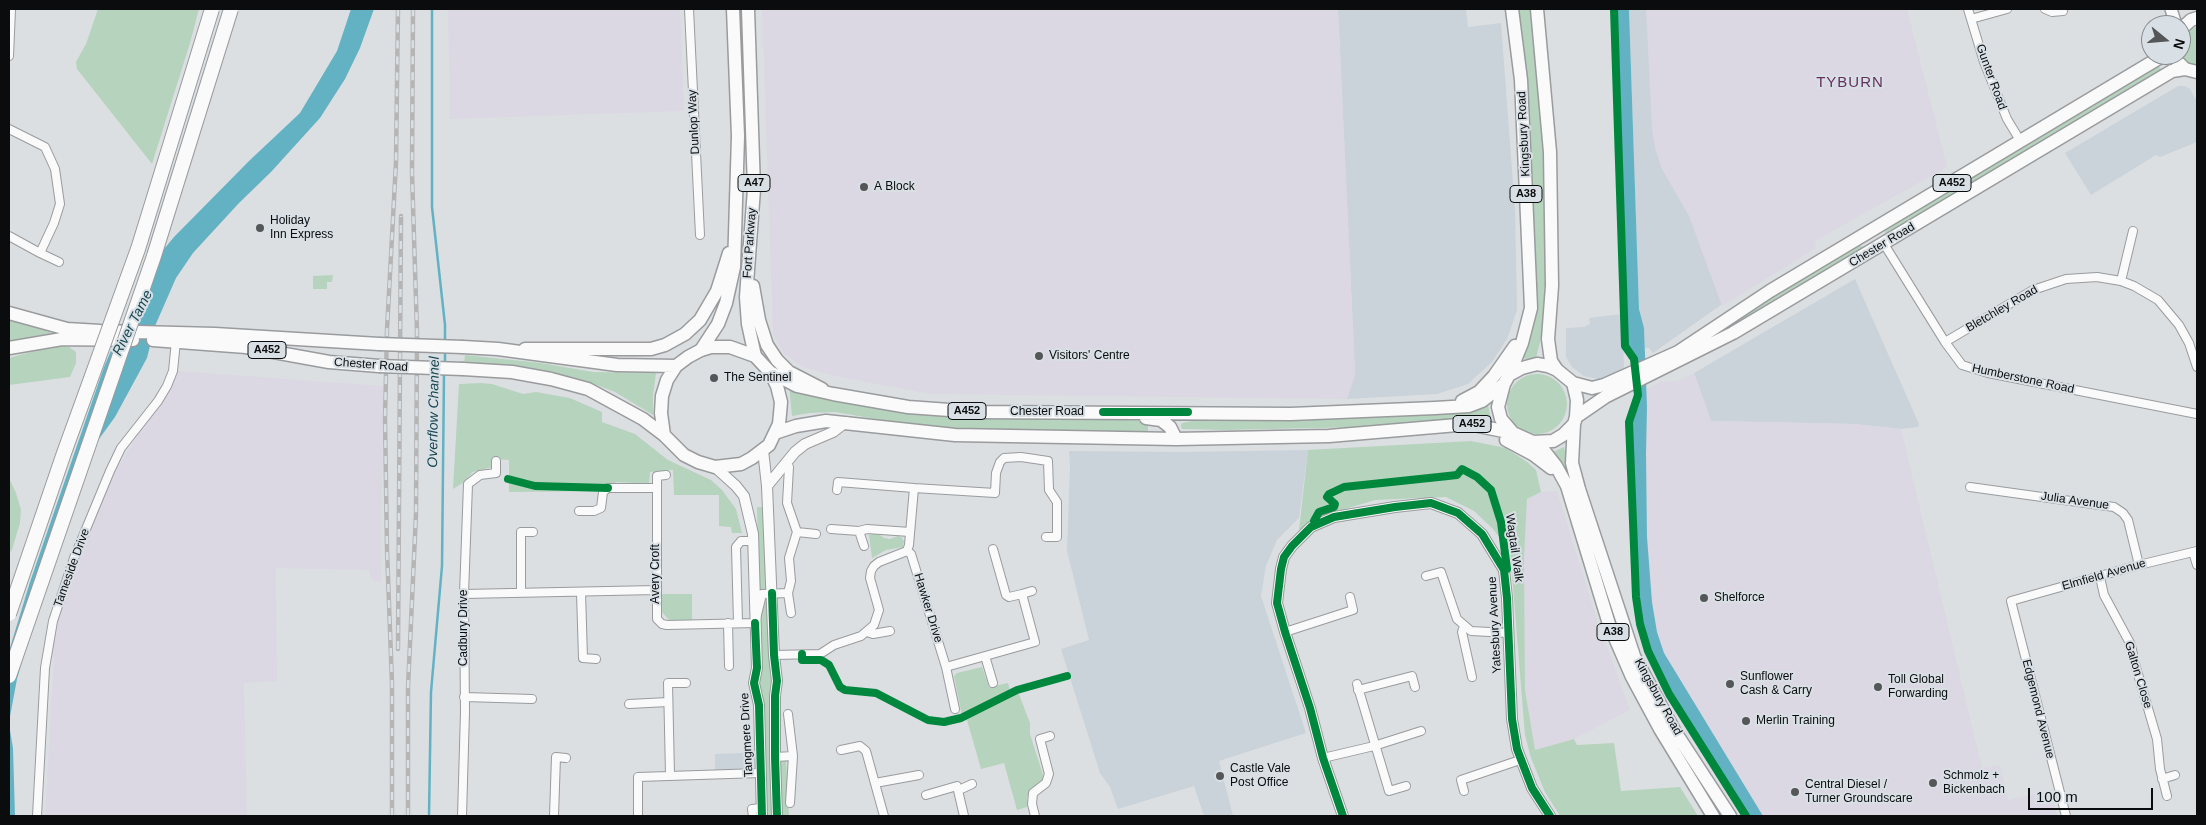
<!DOCTYPE html>
<style>
body{margin:0}
#map{position:relative;width:2206px;height:825px;overflow:hidden;background:#dcdfe2;font-family:Arial,sans-serif}
canvas{display:block}
.frame{position:absolute;inset:0;border:10px solid #0a0c0e;pointer-events:none}
.north{position:absolute;left:2141px;top:15px;width:50px;height:50px;box-sizing:border-box;background:#d9e0e5;border:1px solid #868b8f;border-radius:50%;rotate:107deg;font-size:14px;font-weight:700;line-height:20px;text-align:center;color:#0a0c0e}
.north::after{content:'';display:block;margin:auto;width:18px;height:22px;background:#545658;clip-path:polygon(50% 0,100% 100%,50% 72%,0 100%)}
.scale{position:absolute;left:2028px;top:788px;width:125px;height:22px;box-sizing:border-box;border:2px solid #0a0c0e;border-top:0;padding-left:6px;font-size:15px;line-height:18px;white-space:nowrap;color:#0a0c0e;-webkit-text-stroke:4px #d9e0e5;paint-order:stroke}
</style>
<div id="map">
<canvas width="2206" height="825"></canvas>
<div class="frame"></div>
<div class="north">N</div>
<div class="scale">100 m</div>
</div>
<script>
const g = document.querySelector('canvas').getContext('2d');
g.lineJoin = 'round';
function fillPath(path, color) { g.fillStyle = color; g.fill(path, 'evenodd'); }
const shape = rows => new Path2D(rows.map(r => 'M' + r).join(''));
function trace(path, color, width, dash) { g.strokeStyle = color; g.lineWidth = width; g.lineCap = dash ? 'butt' : 'round'; g.setLineDash(dash || []); g.stroke(path); }
function label(font, color, halo, rows, align = 'center') {
  g.font = font + ' Arial,sans-serif'; g.lineWidth = 4; g.setLineDash([]); g.textBaseline = 'middle'; g.strokeStyle = halo; g.fillStyle = color; for (const [text, x, y, turn = 0] of rows) {
    g.save(); g.translate(x, y); g.rotate((+turn || 0) * Math.PI / 180); g.textAlign = isNaN(turn) ? turn : align; if (halo) g.strokeText(text, 0, 0); g.fillText(text, 0, 0); g.restore();
  }
}
fillPath(shape([
 [1338,9,1466,9,1468,27,1501,23,1515,210,1517,310,1507,339,1492,362,1468,384,1437,394,1347,399,1355,374],
 [1629,9,1751,9,1725,302,1653,353,1649,348,1645,348,1644,329,1639,309],
 [2178,86,2185,86,2190,89,2197,102,2197,142,2160,157,2156,155,2091,195,2065,153],
 [1855,279,1919,424,1918,427,1901,429,1854,424,1711,421,1694,373],
 [1622,314,1624,368,1605,379,1598,379,1584,376,1572,367,1566,357,1566,328,1584,327,1590,324,1589,318],
 [1308,450,1299,518,1277,540,1266,566,1261,596,1306,733,1219,761,1233,816,1204,816,1194,786,1118,809,1110,787,1100,773,1061,649,1089,640,1067,551,1070,468,1069,451,1181,452],
 [744,753,744,770,715,771,715,754]
]), '#cad3da');
fillPath(shape([
 [448,9,680,9,684,111,450,119],
 [762,9,1338,9,1355,374,1347,399,930,394,840,377,805,368,784,354,773,334],
 [1646,9,1907,9,1947,167,1815,241,1816,248,1722,306,1689,216,1662,169,1655,148,1652,129],
 [178,371,383,386,381,582,372,580,369,570,276,568,277,681,244,683,247,816,45,816,54,657,50,657,56,616,105,488],
 [1694,373,1711,421,1854,424,1901,429,1982,768,2000,765,2008,800,2051,790,2057,816,1763,816,1664,653,1657,632,1652,602,1647,537,1646,454,1647,389,1660,382,1677,381],
 [1557,491,1595,614,1630,710,1574,739,1535,750,1525,690,1524,559,1527,499,1541,492]
]), '#dbd7e3');
fillPath(shape([
 [98,9,199,9,190,43,152,164,77,69,76,62,86,44],
 [1516,9,1532,9,1544,127,1548,234,1545,322,1536,358,1527,360,1522,356,1532,316],
 [2197,26,2197,66,2189,64,2182,58,2181,46,2186,33],
 [2158,65,2163,72,1886,236,1885,231,1940,195],
 [1859,245,1863,247,1864,251,1736,325,1737,319,1767,299],
 [333,275,332,282,327,282,327,289,313,289,313,276],
 [9,319,37,328,55,334,9,343],
 [52,346,69,347,76,352,76,363,70,377,9,385,9,358],
 [465,355,541,363,593,372,656,373,653,396,653,415,615,392,586,381,557,374,527,369,464,365],
 '1507 404a30 30 0 1 1 60 0a30 30 0 1 1-60 0Z',
 [481,383,492,384,523,394,536,392,570,398,602,412,602,422,635,434,668,460,711,480,722,490,736,509,742,533,732,533,731,527,719,526,719,495,674,495,673,470,650,472,649,484,617,482,605,487,601,491,509,492,509,460,493,459,492,467,473,472,464,482,453,489,459,384],
 [789,386,853,404,891,411,1148,421,1148,434,947,428,911,425,835,412,810,413,792,416],
 [1488,405,1492,424,1225,430,1182,429,1181,426,1182,423,1192,421,1298,421,1379,415,1454,414,1473,412],
 [1471,441,1506,448,1527,462,1536,470,1541,492,1527,499,1524,559,1525,690,1535,750,1574,739,1577,745,1614,743,1621,791,1680,787,1698,816,1560,816,1545,792,1531,758,1525,735,1510,550,1492,528,1474,511,1446,497,1375,500,1319,517,1299,530,1308,450],
 [1564,447,1572,482,1669,729,1722,816,1717,816,1629,662,1553,452],
 [9,478,16,493,21,510,20,523,11,553,9,544],
 [757,507,766,507,769,589,759,592],
 [877,533,884,538,890,539,898,536,901,537,904,541,903,547,886,550,872,558,869,535],
 [661,594,692,594,692,620,669,620,662,612],
 [765,599,767,600,774,686,770,690,772,816,766,816,758,679,761,675,759,623,762,601],
 [982,667,989,687,1008,683,1010,691,1017,689,1030,723,1030,734,1043,775,1042,782,1030,792,1027,797,1027,807,1017,810,1004,763,981,769,967,720,963,721,954,676,957,673],
 [786,759,789,816,779,816,779,760]
]), '#b6d3bd');
fillPath(shape([
 [351,9,374,9,360,48,345,79,320,118,271,172,239,203,193,253,176,278,155,326,147,358,115,417,99,439,82,476,34,620,17,679,9,722,9,651,30,582,104,367,128,311,160,254,174,237,249,161,300,113,337,51],
 [1615,9,1629,9,1639,309,1644,328,1647,407,1646,454,1647,537,1652,602,1657,632,1664,653,1763,816,1748,816,1668,689,1653,659,1641,617,1637,587,1631,424,1640,399,1636,359,1627,343],
 [9,724,13,748,15,816,9,816]
]), '#63b2c3');
trace(shape([
 [432,9,432,207,445,325,445,343],
 [445,365,445,351],
 [429,816,431,692,442,566,444,373]
]), '#63b2c3', 2.5);
const minor = shape([
 [689,9,700,235],
 [1968,9,1984,62,2007,119,2021,142],
 [2045,9,2052,12,2063,11],
 [1971,19,2007,9],
 [9,56,11,9],
 [9,129,45,147,55,169,60,204,54,223,40,253,59,262],
 [9,236,40,253],
 [1884,244,1945,342,1962,365,1988,373,2197,414],
 [2121,281,2133,231],
 [1945,342,2033,290,2066,279,2097,277,2121,281,2134,286,2158,300,2179,325,2189,343,2197,367],
 [789,467,787,503,797,532,789,558,791,581,788,593,791,613],
 [666,475,657,476,657,619,662,624,667,625,755,623,762,594,788,593],
 [1970,487,2114,507,2123,513,2128,520,2139,565],
 [837,490,838,482,914,488],
 [579,511,594,511,601,508,603,492,608,488,657,488],
 [831,529,859,531,867,529,910,532],
 [859,531,864,546],
 [797,532,816,534],
 [993,549,1006,595,1009,597,1022,594],
 [907,551,911,554,946,667,955,709],
 [2193,552,2197,565],
 [1426,576,1441,572,1457,619,1471,631,1508,633],
 [2100,577,2104,595,2131,645,2135,664,2157,739,2160,769,2167,796],
 [521,592,521,532,533,532],
 [581,592,583,658,596,659],
 [464,594,656,590],
 [728,623,729,666],
 [738,623,736,547,741,541,754,541],
 [1464,626,1462,632,1472,677],
 [867,632,873,634,890,631],
 [1285,632,1353,610,1350,597],
 [774,655,820,654,834,645,861,636,874,625,879,610,870,578,871,571,874,566,879,562,907,551,909,545,914,488,995,493,996,473,1000,462,1004,458,1021,457,1048,461,1049,490,1057,502,1057,537,1046,537],
 [985,656,993,683],
 [946,667,1035,642,1022,594,1032,591],
 [1357,684,1389,791,1406,786],
 [1358,690,1412,676,1415,687],
 [464,697,532,699],
 [629,704,668,702],
 [788,714,793,756,790,803],
 [841,750,860,746,866,751,884,816],
 [775,757,793,756],
 [1323,758,1374,746,1421,731],
 [670,775,668,683,686,683],
 [2162,779,2175,775],
 [875,783,919,775],
 [959,790,972,784],
 [1464,791,1461,780,1520,760],
 [926,795,957,786,964,816],
 [37,816,45,668,53,621,74,558,110,471,121,448,158,401,167,386,173,371,176,341],
 [462,816,465,712,464,594,468,484,480,475,496,473,496,461],
 [554,816,556,757,566,758],
 [638,816,638,777,760,773],
 [753,816,752,809,761,808],
 [1035,816,1032,804,1033,793,1046,783,1049,774,1040,739,1050,736],
 [2066,816,2011,601,2139,565,2197,551]
]);
const tertiary = shape([
 [763,450,767,486,774,655,777,681,775,696,775,757,777,816],
 [715,467,736,486,744,496,753,534,757,668,754,683,759,705,762,816],
 [767,486,795,452,805,444,833,432,846,422],
 [1343,816,1323,758,1310,708,1285,632,1277,603,1281,569,1284,557,1292,546,1311,527,1334,517,1395,507,1431,503,1458,513,1482,534,1504,570,1507,598,1512,719,1517,749,1532,788,1550,816]
]);
const secondary = shape([
 [2171,9,2176,25]
]);
const primary = shape([
 [748,9,754,189,746,297,748,324,755,356],
 [753,286,759,320,767,345,777,360,789,372,822,389],
 [525,349,651,349,665,345,685,334,700,320,717,291,729,253],
 [701,350,718,324,726,303,734,267,738,136,733,9]
]);
const trunk = shape([
 [1537,9,1550,152,1552,286,1548,339,1551,361,1557,370],
 [2181,29,2191,20,2197,18],
 [2174,55,2177,61,2185,69,2197,72],
 [9,313,67,329,100,331,215,334,379,344],
 [153,340,246,347,329,362,379,366],
 [463,347,498,349,617,365,676,366],
 [9,348,62,339,133,340],
 [1537,364,1548,366,1557,370,1573,383,1577,400,1576,417,1574,424,1563,435,1553,441,1533,442,1513,433,1501,419,1498,407,1504,384,1509,375,1522,368,1537,364],
 [463,369,512,372,551,379,588,389,643,419,664,435,684,455,698,462,715,467,741,464,752,458,769,445,779,424,780,414,781,402,777,386,770,372,755,356,730,347,711,347,701,350,688,357,676,366,667,380,662,396,661,413,664,435],
 [770,372,797,386,833,394,908,407,977,412,1291,414,1435,408,1469,406,1482,401,1504,384],
 [1509,375,1522,343,1531,308,1521,80,1512,9],
 [1573,383,1592,388,1604,385,1678,352,1770,291,2164,55],
 [1462,401,1479,392,1494,376,1515,346],
 [1576,417,1605,397,1733,333,2172,71,2185,69],
 [1146,418,1161,420,1170,427,1176,439],
 [1574,424,1572,463,1579,489,1634,656,1674,730,1730,816],
 [775,433,796,426,826,421,955,435,1176,439,1329,436,1469,424,1513,433],
 [1506,440,1534,455,1551,468],
 [1533,442,1541,447,1556,466,1567,486,1609,624,1632,677,1660,729,1713,816]
]);
trace(minor, '#999b9d', 10);
trace(tertiary, '#999b9d', 12);
trace(secondary, '#999b9d', 14);
trace(primary, '#999b9d', 15);
trace(trunk, '#999b9d', 15);
trace(minor, '#fafafb', 8);
trace(tertiary, '#fafafb', 10);
trace(secondary, '#fafafb', 11);
trace(primary, '#fafafb', 12);
trace(trunk, '#fafafb', 12);
const rail = shape([
 [398,649,401,216],
 [392,816,392,684,387,550,385,419,387,330,396,162,398,9],
 [408,816,408,687,416,514,417,332,412,173,413,9]
]);
trace(rail, '#b5b5b6', 4.5);
trace(rail, '#d9e0e5', 2.5, [8]);
const trunkBridge = shape([
 [379,344,463,347],
 [379,366,463,369]
]);
const motorwayBridge = shape([
 [9,614,64,453,138,249,212,9],
 [9,676,154,256,231,9]
]);
trace(trunkBridge, '#999b9d', 15, []);
trace(motorwayBridge, '#999b9d', 16, []);
trace(trunkBridge, '#fafafb', 12);
trace(motorwayBridge, '#fafafb', 14);
trace(shape([
 [1614,9,1625,346,1634,359,1638,395,1629,422,1636,597,1640,624,1648,651,1669,694,1746,816],
 [1103,412,1188,412],
 [508,479,535,486,608,488],
 [1314,521,1319,512,1334,507,1335,504,1327,497,1329,494,1344,487,1448,476,1457,475,1462,469,1477,477,1491,490,1501,522,1507,569],
 [772,593,774,655,777,681,775,696,775,757,777,816],
 [755,623,757,668,754,683,759,705,762,816],
 [802,654,802,660,821,660,829,665,840,687,845,690,876,693,928,720,944,722,961,718,1017,690,1067,676],
 [1343,816,1323,758,1310,708,1285,632,1277,603,1281,569,1284,557,1292,546,1311,527,1334,517,1395,507,1431,503,1458,513,1482,534,1504,570,1507,598,1512,719,1517,749,1532,788,1550,816]
]), '#00873e', 8);
for (const [x, y, r, color] of [
 [864,187,5,"#545658"],
 [260,228,5,"#545658"],
 [1039,356,5,"#545658"],
 [714,378,5,"#545658"],
 [1704,598,5,"#545658"],
 [1730,684,5,"#545658"],
 [1878,687,5,"#545658"],
 [1746,721,5,"#545658"],
 [1220,776,5,"#545658"],
 [1933,783,5,"#545658"],
 [1795,792,5,"#545658"]
]) { const dot = new Path2D(); dot.arc(x, y, r, 0, 2 * Math.PI); g.fillStyle = color; g.fill(dot); trace(dot, '#d9e0e5', 2); }
for (const [x, y, w] of [
 [754,183,32],
 [1952,183,38],
 [1526,194,32],
 [267,350,38],
 [967,411,38],
 [1472,424,38],
 [1613,632,32]
]) { const box = new Path2D(); box.roundRect(x - w / 2, y - 8.5, w, 17, 4); g.fillStyle = '#d9e0e5'; g.fill(box); trace(box, '#0a0c0e', 1); }
label('bold 11px', '#0a0c0e', null, [
 ["A47",754,183],
 ["A452",1952,183],
 ["A38",1526,194],
 ["A452",267,350],
 ["A452",967,411],
 ["A452",1472,424],
 ["A38",1613,632]
]);
label('12px', '#0a0c0e', '#d9e0e5', [
 ["Gunter Road",1991,77,70],
 ["Dunlop Way",694,122,-93],
 ["Kingsbury Road",1524,134,-93],
 ["Fort Parkway",750,243,-86],
 ["Chester Road",1882,245,-31],
 ["Bletchley Road",2002,309,-30],
 ["Chester Road",371,365,4],
 ["Humberstone Road",2023,379,12],
 ["Chester Road",1047,412],
 ["Julia Avenue",2075,501,8],
 ["Wagtail Walk",1514,548,82],
 ["Tameside Drive",72,568,-70],
 ["Avery Croft",656,574,-90],
 ["Elmfield Avenue",2104,575,-16],
 ["Hawker Drive",928,608,73],
 ["Yatesbury Avenue",1495,625,-93],
 ["Cadbury Drive",464,628,-90],
 ["Galton Close",2138,675,73],
 ["Kingsbury Road",1658,697,61],
 ["Edgemond Avenue",2038,709,76],
 ["Tangmere Drive",747,735,-93]
]);
label('12px', '#0a0c0e', '#d9e0e5', [
 ["A Block",874,187],
 ["Holiday",270,221],
 ["Inn Express",270,235],
 ["Visitors' Centre",1049,356],
 ["The Sentinel",724,378],
 ["Shelforce",1714,598],
 ["Sunflower",1740,677],
 ["Cash & Carry",1740,691],
 ["Toll Global",1888,680],
 ["Forwarding",1888,694],
 ["Merlin Training",1756,721],
 ["Castle Vale",1230,769],
 ["Post Office",1230,783],
 ["Schmolz +",1943,776],
 ["Bickenbach",1943,790],
 ["Central Diesel /",1805,785],
 ["Turner Groundscare",1805,799]
], 'left');
label('italic 14px', '#174651', '#d9e0e5', [
 ["River Tame",133,323,-63],
 ["Overflow Channel",434,412,-89]
]);
g.letterSpacing = '1px';
label('15px', '#652f5e', '#d9e0e5', [
 ["TYBURN",1850,83]
]);
g.letterSpacing = '0px';
</script>
